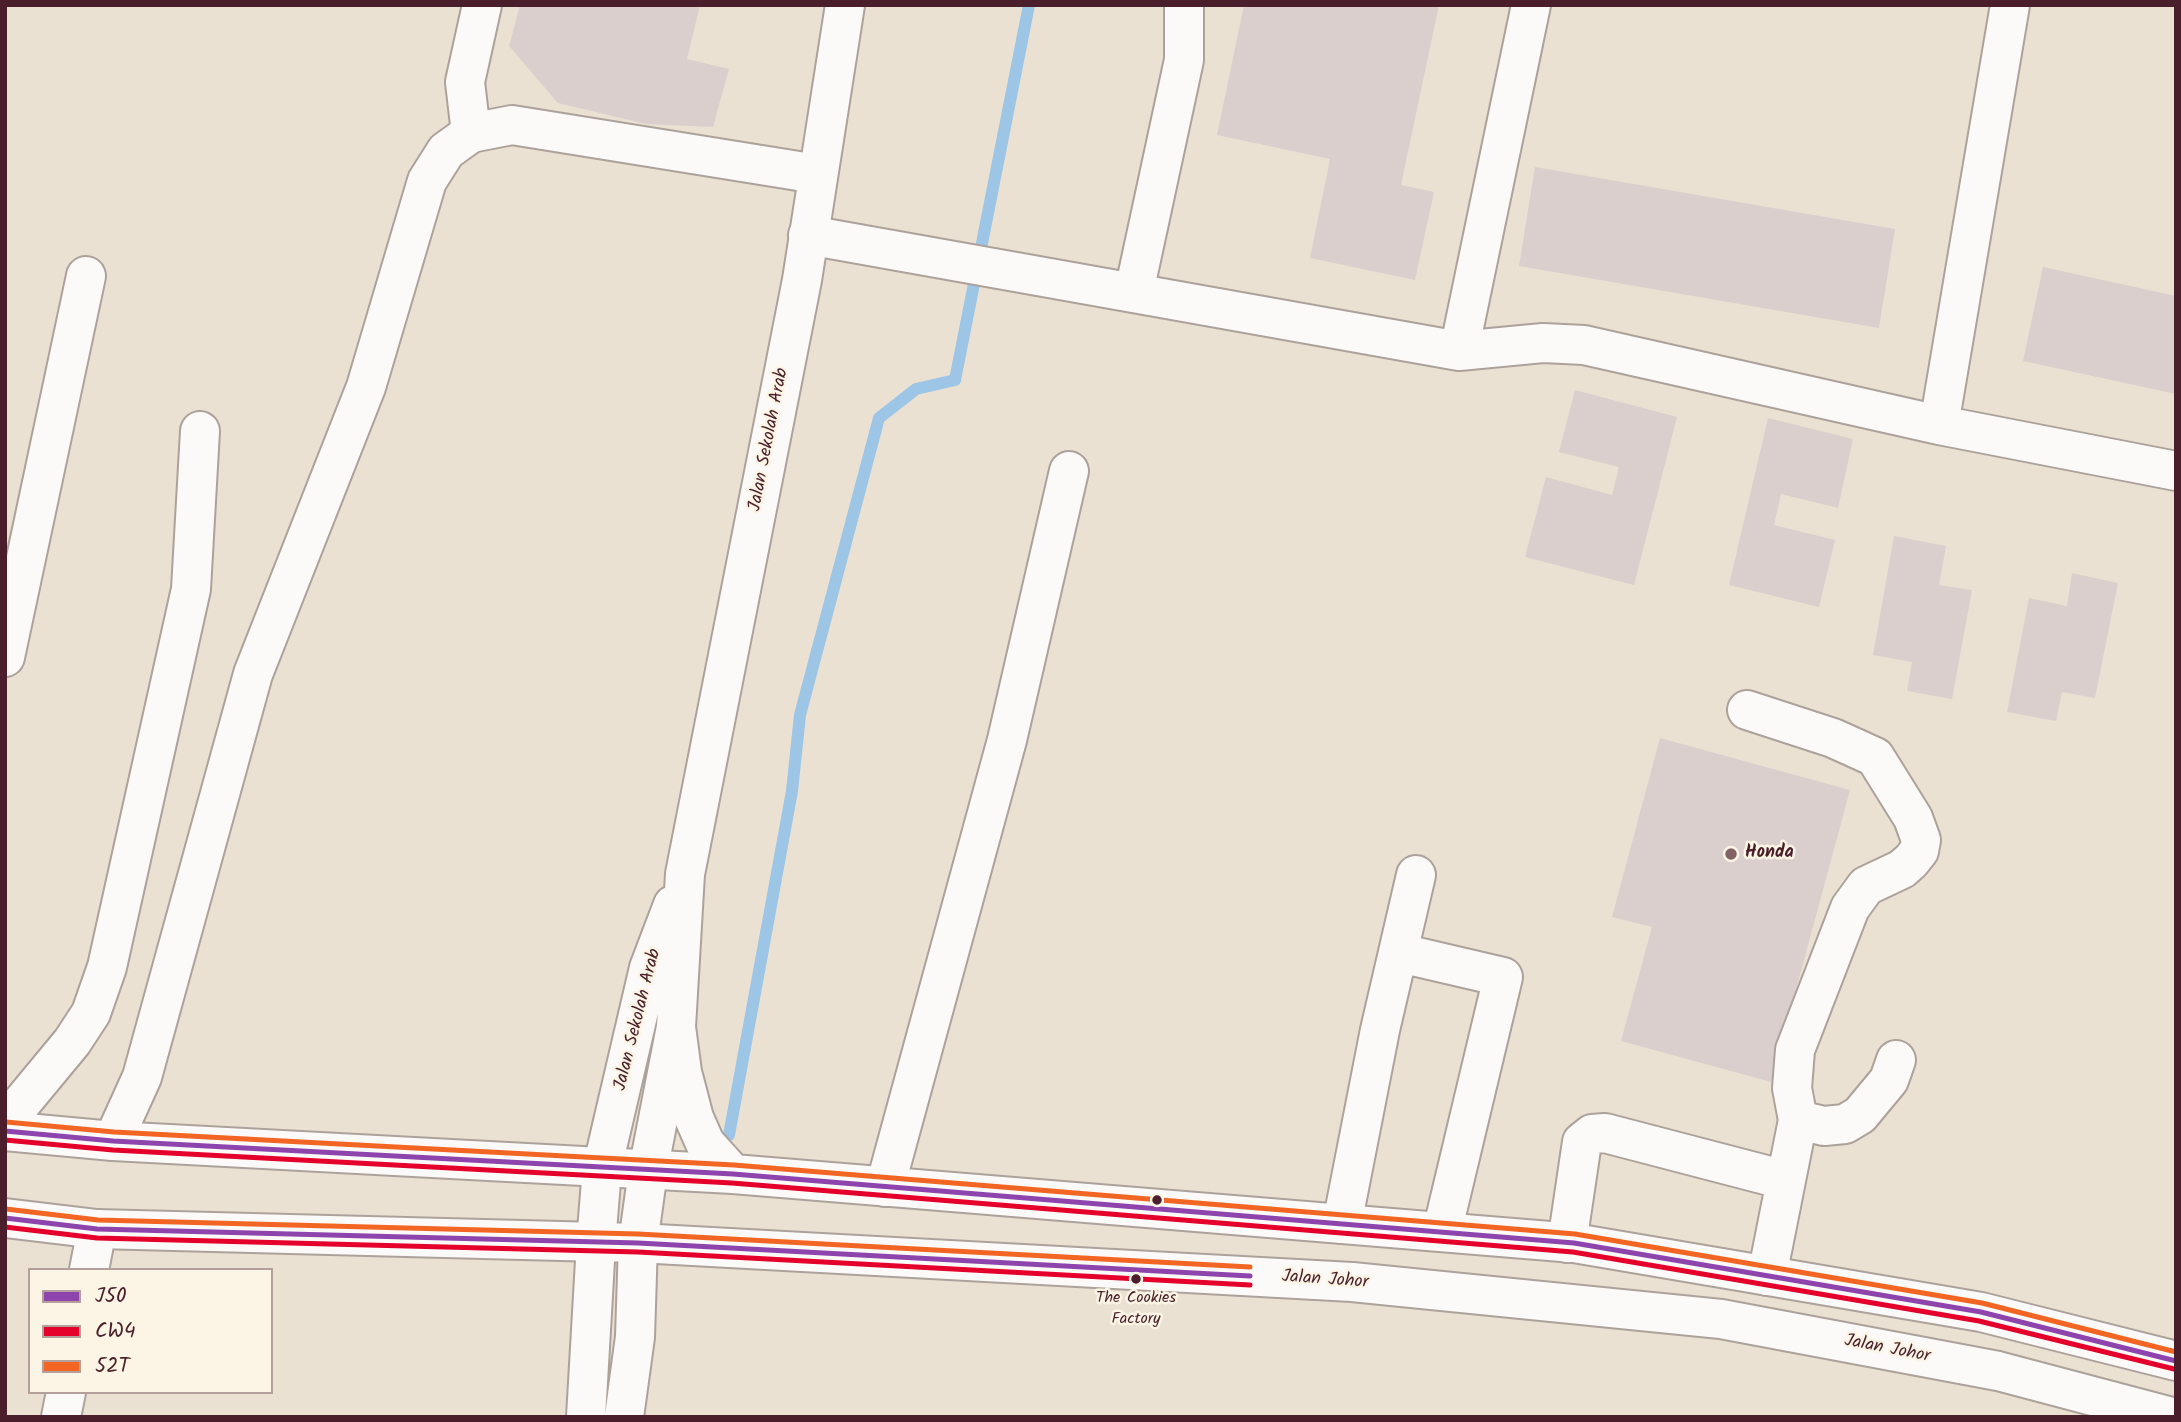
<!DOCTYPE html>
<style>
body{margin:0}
#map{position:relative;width:2181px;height:1422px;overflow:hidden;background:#eae1d2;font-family:Kalam,sans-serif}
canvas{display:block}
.frame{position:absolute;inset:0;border:7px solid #4a1f2b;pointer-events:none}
.legend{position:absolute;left:28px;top:1268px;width:245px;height:126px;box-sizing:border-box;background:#fcf5e5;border:2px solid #b59f9b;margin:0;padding:9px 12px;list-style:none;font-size:21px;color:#4a1f2b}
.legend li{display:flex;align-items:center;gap:14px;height:35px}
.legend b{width:35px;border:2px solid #b59f9b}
</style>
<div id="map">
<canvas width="2181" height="1422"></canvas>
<div class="frame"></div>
<ul class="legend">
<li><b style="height:9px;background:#8e44ad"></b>J50</li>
<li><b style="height:9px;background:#e4002b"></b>CW4</li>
<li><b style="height:9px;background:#f26522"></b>52T</li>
</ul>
</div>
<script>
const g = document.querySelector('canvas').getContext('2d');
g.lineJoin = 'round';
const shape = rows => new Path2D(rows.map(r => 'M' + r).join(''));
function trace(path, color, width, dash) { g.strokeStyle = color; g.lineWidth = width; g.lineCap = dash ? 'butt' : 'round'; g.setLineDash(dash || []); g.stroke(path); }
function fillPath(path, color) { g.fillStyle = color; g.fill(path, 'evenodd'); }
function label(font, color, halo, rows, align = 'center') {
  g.font = font + ' Kalam,sans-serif'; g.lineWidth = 5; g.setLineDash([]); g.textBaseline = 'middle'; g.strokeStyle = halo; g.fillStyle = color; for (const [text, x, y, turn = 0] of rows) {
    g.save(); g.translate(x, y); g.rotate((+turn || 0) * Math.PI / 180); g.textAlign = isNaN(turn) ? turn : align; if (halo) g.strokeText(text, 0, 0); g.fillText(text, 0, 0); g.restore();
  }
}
trace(shape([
 [729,1135,792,791,800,715,879,418,916,389,955,380,1029,5]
]), '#9cc5e6', 12);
fillPath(shape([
 [520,5,700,5,687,59,729,69,713,127,646,124,558,103,509,46],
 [1244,5,1439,5,1401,185,1434,192,1415,280,1310,258,1330,159,1217,135],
 [1535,167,1895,229,1879,328,1519,266],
 [2043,267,2176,296,2176,394,2023,361],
 [1575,390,1677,417,1634,585,1525,557,1546,477,1612,495,1619,467,1559,452],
 [1768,418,1853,439,1838,508,1781,494,1774,525,1835,540,1819,607,1729,585],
 [1894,536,1946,546,1939,585,1972,590,1952,699,1907,691,1912,662,1873,655],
 [2072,573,2118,583,2095,698,2062,692,2056,721,2007,712,2029,598,2067,606],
 [1660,738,1850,790,1771,1082,1621,1041,1652,927,1612,917]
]), '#dbcfcd');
const minor = shape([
 [471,133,465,82,482,5],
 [808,235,1459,351,1543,343,1584,345,1939,425,2176,471],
 [1134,292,1184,60,1184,5],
 [1459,351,1531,5],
 [1939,425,2010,5],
 [5,657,86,276],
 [1747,710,1833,738,1875,757,1913,818,1921,840,1919,851,1911,861,1902,869,1866,886,1850,908,1795,1050,1792,1088,1798,1120],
 [1400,953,1503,977,1442,1232],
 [5,1123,72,1042,91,1013,107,967,191,589,200,431],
 [113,1141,142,1077,253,674,366,387,427,181,446,151,471,133,512,125,817,174],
 [885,1187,1007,740,1069,471],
 [1342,1224,1380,1030,1416,875],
 [1567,1243,1582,1142,1592,1134,1605,1133,1785,1180],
 [89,1270,97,1229],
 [1767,1276,1798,1120,1824,1126,1845,1124,1860,1115,1889,1080,1896,1060],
 [61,1417,66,1392],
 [586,1417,596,1243],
 [624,1417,635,1337,638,1243]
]);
const major = shape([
 [596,1243,602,1169,649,968,673,905],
 [638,1243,648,1171,676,1027,685,874,802,280,845,5]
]);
const highway = shape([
 [676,1027,682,1072,694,1118,705,1143,733,1174],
 [5,1131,113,1141,733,1174,1574,1243,1981,1312,2176,1361],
 [5,1218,97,1229,638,1243,1352,1282,1721,1319,1998,1371,2172,1417]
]);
trace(minor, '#aca29b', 42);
trace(major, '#aca29b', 42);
trace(highway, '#aca29b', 42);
trace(minor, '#fcfaf8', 38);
trace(major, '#fcfaf8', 38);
trace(highway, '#fcfaf8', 38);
trace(shape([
 [5,1131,113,1141,733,1174,1574,1243,1981,1312,2176,1361],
 [5,1218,97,1229,638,1243,1250,1276]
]), '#8e44ad', 5);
trace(shape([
 [5,1140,113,1150,732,1183,1573,1252,1979,1321,2174,1369],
 [5,1227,97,1238,638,1252,1250,1285]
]), '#e4002b', 5);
trace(shape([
 [6,1122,114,1132,734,1165,1575,1234,1982,1303,2176,1352],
 [6,1209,98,1220,638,1234,1250,1267]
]), '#f26522', 5);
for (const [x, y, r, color] of [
 [1731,854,7,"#826365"],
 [1157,1200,6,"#4a1f2b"],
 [1136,1279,6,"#4a1f2b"]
]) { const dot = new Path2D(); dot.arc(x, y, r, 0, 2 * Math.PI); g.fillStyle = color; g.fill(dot); trace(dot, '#fcf5e5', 2.5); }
label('16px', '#4a1f2b', '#fcf5e5', [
 ["The Cookies",1136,1299],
 ["Factory",1136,1320]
]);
label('18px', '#4a1f2b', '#fcf5e5', [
 ["Jalan Sekolah Arab",770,440,-79],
 ["Jalan Sekolah Arab",639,1020,-76],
 ["Jalan Johor",1325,1281,4],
 ["Jalan Johor",1887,1350,11]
]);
label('bold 18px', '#4a1f2b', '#fcf5e5', [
 ["Honda",1745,854]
], 'left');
</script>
